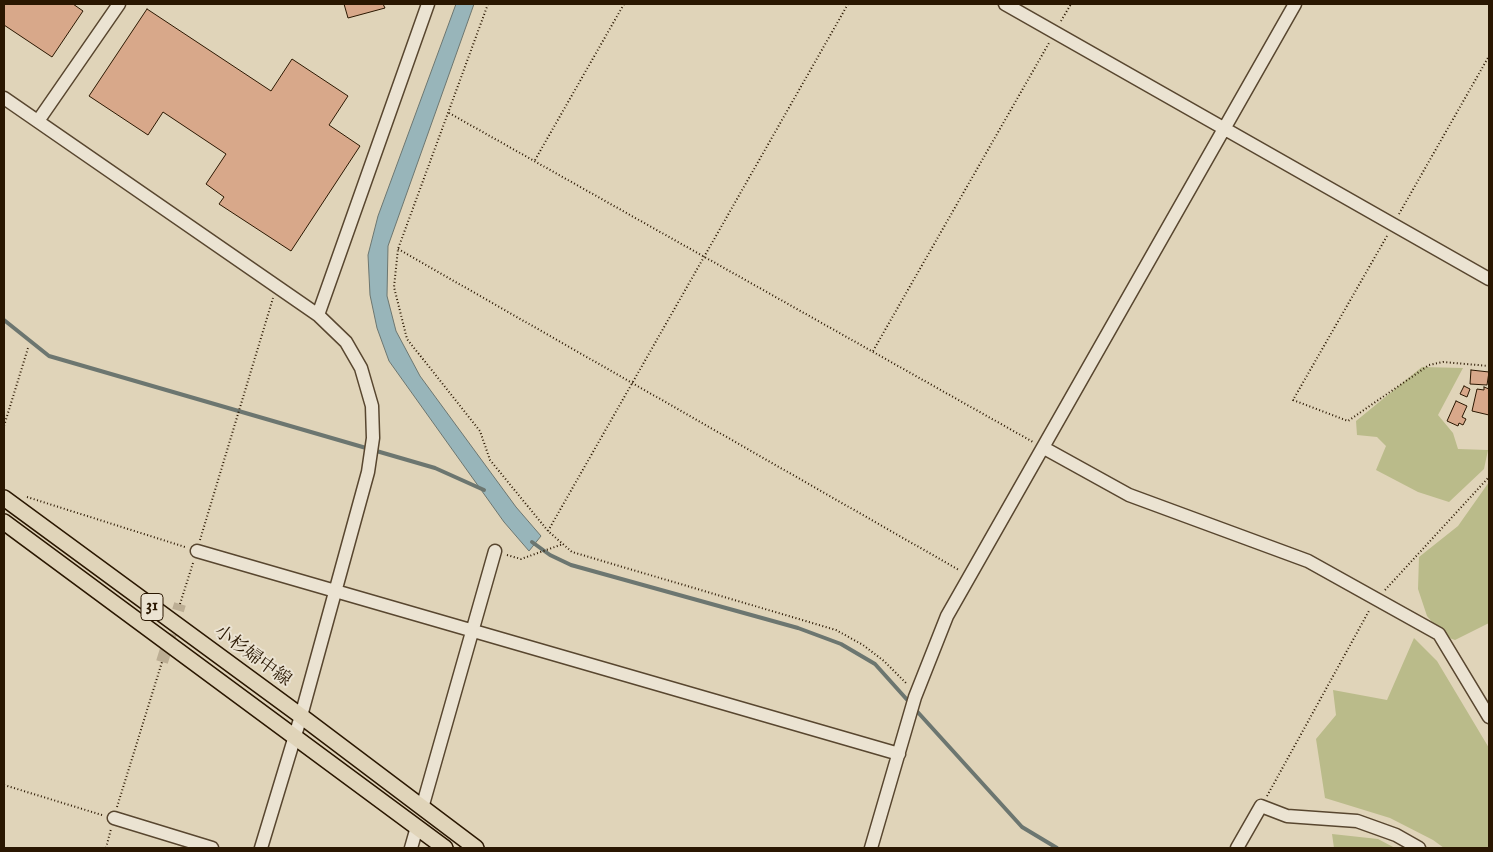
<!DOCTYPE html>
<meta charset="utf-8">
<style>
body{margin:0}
#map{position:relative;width:1493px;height:852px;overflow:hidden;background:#e0d4b9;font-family:"IM FELL English",serif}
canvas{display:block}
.frame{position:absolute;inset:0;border:5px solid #2a1701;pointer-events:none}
</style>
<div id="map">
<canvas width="1493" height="852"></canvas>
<div class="frame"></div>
</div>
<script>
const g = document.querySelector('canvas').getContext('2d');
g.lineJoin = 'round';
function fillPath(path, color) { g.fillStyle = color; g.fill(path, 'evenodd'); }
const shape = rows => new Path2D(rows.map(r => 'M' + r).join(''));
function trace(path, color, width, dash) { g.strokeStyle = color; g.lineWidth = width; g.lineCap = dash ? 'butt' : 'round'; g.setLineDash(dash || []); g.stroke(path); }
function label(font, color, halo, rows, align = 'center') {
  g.font = font + ' "IM FELL English","Noto Serif JP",serif'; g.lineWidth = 4; g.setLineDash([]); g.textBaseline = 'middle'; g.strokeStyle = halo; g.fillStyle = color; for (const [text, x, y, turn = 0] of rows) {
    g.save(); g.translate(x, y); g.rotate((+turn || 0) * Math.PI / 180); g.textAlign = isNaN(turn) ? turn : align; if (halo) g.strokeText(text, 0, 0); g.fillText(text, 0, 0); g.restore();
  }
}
fillPath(shape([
 [1422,367,1463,368,1438,415,1453,433,1458,449,1488,450,1484,469,1449,502,1418,492,1376,470,1386,446,1377,437,1357,435,1356,421],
 [1489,482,1489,623,1455,640,1444,636,1427,616,1418,589,1419,557,1458,526],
 [1414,638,1437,661,1489,748,1489,848,1444,848,1433,840,1390,818,1325,798,1316,739,1336,715,1333,690,1387,700],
 [1332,834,1378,839,1395,848,1334,848]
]), '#babb8a');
const water = shape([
 [456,4,474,4,388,246,387,296,396,331,420,376,516,507,541,536,529,551,504,522,389,361,377,328,370,295,368,255,378,216,456,4]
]);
fillPath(water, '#98b5ba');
trace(water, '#6c7670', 1);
trace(shape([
 [4,320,49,356,435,468,484,490],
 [532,542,550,555,571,565,798,628,841,644,875,664,910,703],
 [914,708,1022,827,1057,848]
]), '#6c7670', 4);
const building = shape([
 [4,4,73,4,83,11,52,57,4,25,4,4],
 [344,4,383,4,385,8,348,18,344,4],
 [147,9,271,91,292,59,348,96,329,125,360,146,291,251,219,204,224,197,206,184,226,154,163,112,148,135,89,96,147,9],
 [1471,370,1489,372,1487,385,1470,384,1471,370],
 [1464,386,1470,389,1467,397,1460,394,1464,386],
 [1484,387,1489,389,1489,415,1472,411,1477,389,1484,390,1484,387],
 [1456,401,1467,406,1462,417,1466,419,1463,425,1459,423,1458,426,1447,421,1456,401]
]);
fillPath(building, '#d8a88a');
trace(building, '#2a1701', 1);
trace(shape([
 [162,662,180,604]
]), '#bcae94', 12, [12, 6]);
const minor = shape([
 [1005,4,1489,279],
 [4,98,318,315,346,342,361,368,372,406,373,438,368,472,301,716,261,848],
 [38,121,119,4],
 [318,315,428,4],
 [1044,448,1129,495,1308,561,1439,634,1489,717],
 [197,551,899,754],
 [422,808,495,551],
 [114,818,212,848],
 [411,848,417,827],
 [871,848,915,697,947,616,1295,4],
 [1237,848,1261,806,1287,816,1357,821,1396,835,1419,848]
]);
const major = shape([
 [4,498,301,716,476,848],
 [4,522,445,848]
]);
trace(minor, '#58462f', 15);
trace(major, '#2a1701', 18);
trace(shape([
 [488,4,398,249,394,287,407,339,480,431,490,460,548,531,572,552,836,630,863,645,884,661,907,684],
 [1061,21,1071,4],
 [449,113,1033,442],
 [535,160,624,4],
 [1399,214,1489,56],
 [1387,236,1293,400,1348,421,1429,365,1443,362,1489,366],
 [398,249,959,570],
 [873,351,1049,43],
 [4,426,28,348],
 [27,497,185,547],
 [548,531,848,4],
 [200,540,273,298],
 [507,555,521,559,563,544],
 [1385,590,1489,477],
 [180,604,193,563],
 [4,785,102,815],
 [1267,796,1370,609],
 [117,807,162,662],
 [106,848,111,829]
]), '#2a1701', 2, [1, 2.5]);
trace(minor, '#ebe3d2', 12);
trace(major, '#e0d4b9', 15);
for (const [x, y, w] of [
 [152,607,22]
]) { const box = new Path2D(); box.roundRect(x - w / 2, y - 13.5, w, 27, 4); g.fillStyle = '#ebe3d2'; g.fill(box); trace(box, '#2a1701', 1); }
label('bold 16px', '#2a1701', null, [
 ["31",152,607]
]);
label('18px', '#2a1701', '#ebe3d2', [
 ["小杉婦中線",252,657,36]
]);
</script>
